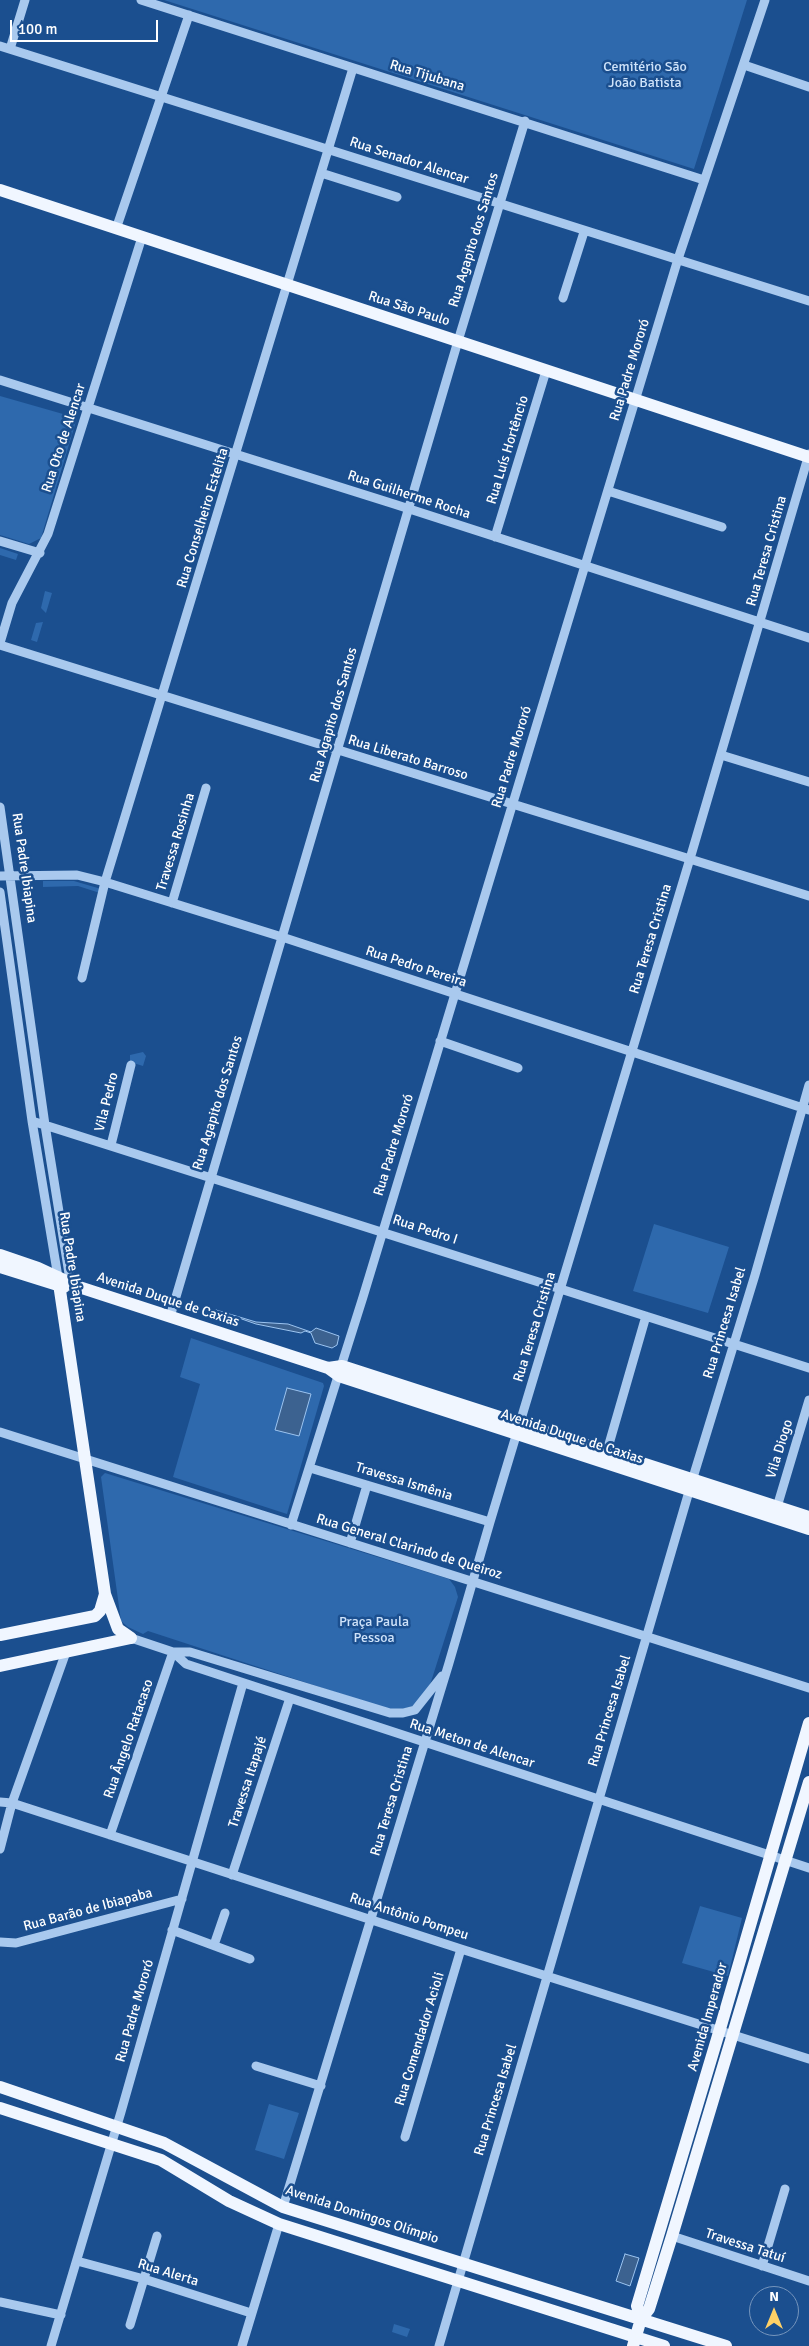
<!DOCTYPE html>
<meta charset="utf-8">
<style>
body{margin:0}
#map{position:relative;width:809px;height:2346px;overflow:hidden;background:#1b4f8f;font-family:Signika,sans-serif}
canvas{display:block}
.north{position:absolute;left:749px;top:2286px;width:50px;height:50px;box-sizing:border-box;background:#1b4f8f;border:1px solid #7695bc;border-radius:50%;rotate:0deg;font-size:14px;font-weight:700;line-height:20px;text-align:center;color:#fff}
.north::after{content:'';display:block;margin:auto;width:18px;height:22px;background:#ffd166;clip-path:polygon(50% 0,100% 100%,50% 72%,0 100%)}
.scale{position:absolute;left:10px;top:20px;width:148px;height:22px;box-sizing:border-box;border:2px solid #fff;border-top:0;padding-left:6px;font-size:15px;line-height:18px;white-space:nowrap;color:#fff;-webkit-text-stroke:4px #1b4f8f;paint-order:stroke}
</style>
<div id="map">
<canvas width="809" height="2346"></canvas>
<div class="north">N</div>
<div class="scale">100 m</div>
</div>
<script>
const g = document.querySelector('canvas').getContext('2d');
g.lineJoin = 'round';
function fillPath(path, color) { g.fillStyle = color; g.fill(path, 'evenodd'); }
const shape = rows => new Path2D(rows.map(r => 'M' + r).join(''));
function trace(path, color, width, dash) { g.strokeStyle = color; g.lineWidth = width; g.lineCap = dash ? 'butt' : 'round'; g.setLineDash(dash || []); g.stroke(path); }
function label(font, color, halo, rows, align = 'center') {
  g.font = font + ' Signika,sans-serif'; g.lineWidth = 5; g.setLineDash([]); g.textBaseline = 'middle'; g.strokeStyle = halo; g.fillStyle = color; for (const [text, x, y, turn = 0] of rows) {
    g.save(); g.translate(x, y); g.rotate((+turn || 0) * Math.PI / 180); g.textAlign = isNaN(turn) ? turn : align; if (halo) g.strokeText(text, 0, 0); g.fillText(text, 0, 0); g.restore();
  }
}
fillPath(shape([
 [164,0,747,0,694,169],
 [0,396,77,418,41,538,29,544,0,535],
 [0,548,18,554,16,560,0,555],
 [45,591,52,593,46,613,41,608],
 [43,622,37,642,31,640,36,623],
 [43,881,74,881,101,889,100,893,78,886,43,887],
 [143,1052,146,1056,143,1066,130,1062,130,1055],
 [654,1224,729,1247,708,1313,633,1291],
 [191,1338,323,1383,324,1386,287,1514,173,1477,200,1384,180,1377],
 [105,1473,449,1579,455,1587,458,1597,429,1688,413,1706,400,1710,387,1709,148,1631,143,1634,128,1627,121,1621,101,1477],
 [700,1906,742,1918,728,1976,682,1963],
 [269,2104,299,2113,284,2159,255,2150],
 [394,2324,410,2329,407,2337,392,2332]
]), '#2e69ad');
const water = shape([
 [216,1310,256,1322,288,1324,311,1332,316,1328,339,1336,337,1345,332,1348,315,1343,311,1333,305,1331,301,1333,256,1324,216,1310],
 [287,1388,311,1394,299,1436,275,1430,287,1388],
 [625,2254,639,2258,630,2286,616,2281,625,2254]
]);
fillPath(water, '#3c6290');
trace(water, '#9cc4f0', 1);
trace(shape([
 [141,0,704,180],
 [0,46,809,301],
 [10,49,25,0],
 [744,65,809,87],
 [321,173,397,197],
 [116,229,189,15],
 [563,298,584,232],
 [0,380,394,504,809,638],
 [608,491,722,527],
 [495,537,546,371],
 [0,541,40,553],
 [0,643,12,603,48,534,142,237],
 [0,645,809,896],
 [721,755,809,782],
 [0,807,45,1125,71,1286],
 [0,876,77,875,105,882,282,937,809,1110],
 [0,892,32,1121,58,1277],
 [172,903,206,788],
 [82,978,105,882,353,68],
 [440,1041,518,1068],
 [32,1121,809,1368],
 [111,1145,131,1065],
 [170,1317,458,341,525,121],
 [0,1432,809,1688],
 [607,1451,646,1316],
 [310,1468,490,1522],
 [777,1507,809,1400],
 [291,1525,363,1297,678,259,765,0],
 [350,1543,367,1485],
 [131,1638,173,1652,186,1664,809,1868],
 [173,1652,190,1652,390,1713,403,1713,415,1710,442,1676],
 [0,1802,12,1803,461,1949,809,2059],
 [110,1835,173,1652],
 [0,1849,12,1803,66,1652],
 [232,1875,290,1698],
 [172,1930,250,1959],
 [0,1942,16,1943,182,1899],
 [214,1945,225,1913],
 [256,2066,321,2086],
 [405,2137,461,1949],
 [283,2207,449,1663,490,1522,692,852,809,454],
 [672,2236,809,2281],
 [77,2261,144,2279,251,2313],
 [762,2266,785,2189],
 [0,2302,61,2315],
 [130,2325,157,2236],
 [51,2346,121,2112,243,1683],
 [242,2346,279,2224],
 [439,2346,695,1471,755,1275,809,1085]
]), '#a9c9ee', 9);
trace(shape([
 [0,190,809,457],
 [0,1255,38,1268,79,1287,328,1368,339,1376,809,1529],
 [0,1267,64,1287],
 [58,1277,105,1594,118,1629,131,1638],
 [328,1368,342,1366,809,1517],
 [0,1635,95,1616,100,1611,105,1594],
 [0,1666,131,1638],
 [0,2087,164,2143,283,2207,726,2346],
 [0,2108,161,2160,229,2201,279,2224,664,2346],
 [641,2319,637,2306,720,2029,809,1723],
 [633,2346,641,2319,649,2309,672,2236,809,1782]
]), '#f0f6ff', 12);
label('14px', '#cfe3fa', '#1b4f8f', [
 ["Cemitério São",645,67],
 ["João Batista",645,83],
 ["Praça Paula",374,1622],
 ["Pessoa",374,1638]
]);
label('14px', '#fff', '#1b4f8f', [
 ["Rua Tijubana",427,76,17],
 ["Rua Senador Alencar",409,161,18],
 ["Rua Agapito dos Santos",474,240,-73],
 ["Rua São Paulo",409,309,18],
 ["Rua Padre Mororó",630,370,-73],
 ["Rua Oto de Alencar",64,438,-72],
 ["Rua Luís Hortêncio",508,450,-73],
 ["Rua Guilherme Rocha",409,495,18],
 ["Rua Conselheiro Estelita",203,518,-73],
 ["Rua Teresa Cristina",767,551,-74],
 ["Rua Agapito dos Santos",334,715,-74],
 ["Rua Padre Mororó",512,757,-73],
 ["Rua Liberato Barroso",408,758,17],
 ["Travessa Rosinha",176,842,-73],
 ["Rua Padre Ibiapina",24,868,82],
 ["Rua Teresa Cristina",651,939,-73],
 ["Rua Pedro Pereira",416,967,18],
 ["Vila Pedro",107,1102,-76],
 ["Rua Agapito dos Santos",218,1103,-73],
 ["Rua Padre Mororó",394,1145,-73],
 ["Rua Pedro I",425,1230,18],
 ["Rua Padre Ibiapina",72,1267,81],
 ["Avenida Duque de Caxias",168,1300,18],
 ["Rua Princesa Isabel",725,1323,-73],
 ["Rua Teresa Cristina",535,1327,-73],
 ["Avenida Duque de Caxias",572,1437,18],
 ["Vila Diogo",780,1449,-73],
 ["Travessa Ismênia",404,1482,17],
 ["Rua General Clarindo de Queiroz",409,1547,17],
 ["Rua Princesa Isabel",610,1711,-73],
 ["Rua Ângelo Ratacaso",129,1739,-71],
 ["Rua Meton de Alencar",472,1744,18],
 ["Travessa Itapajé",248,1782,-72],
 ["Rua Teresa Cristina",392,1801,-73],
 ["Rua Barão de Ibiapaba",88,1910,-15],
 ["Rua Antônio Pompeu",409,1917,18],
 ["Rua Padre Mororó",135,2011,-74],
 ["Avenida Imperador",708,2017,-74],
 ["Rua Comendador Acioli",420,2039,-73],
 ["Rua Princesa Isabel",496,2100,-73],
 ["Avenida Domingos Olímpio",362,2215,18],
 ["Travessa Tatuí",745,2246,18],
 ["Rua Alerta",168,2273,17]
]);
</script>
